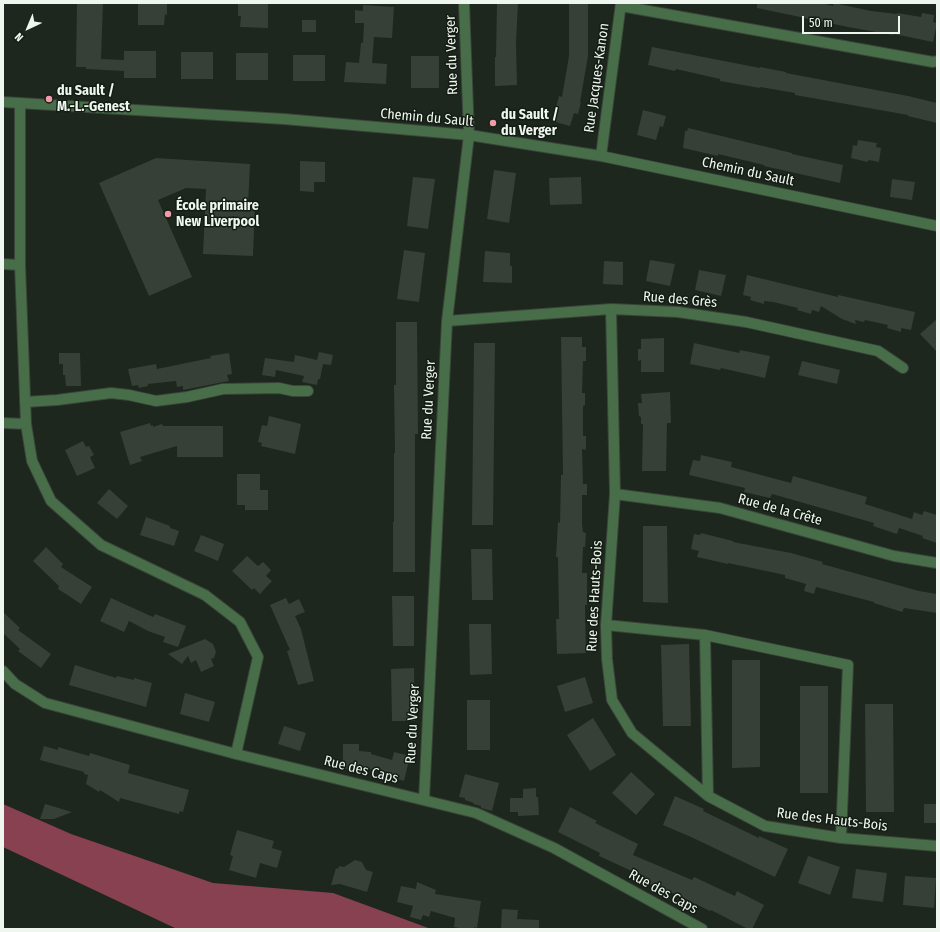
<!DOCTYPE html>
<meta charset="utf-8">
<style>
body{margin:0}
#map{position:relative;width:940px;height:932px;overflow:hidden;background:#1d271d;font-family:"Fira Sans Condensed",sans-serif}
canvas{display:block}
.frame{position:absolute;inset:0;border:4px solid #eff6ef;pointer-events:none}
.north{position:absolute;left:8px;top:8px;width:40px;height:40px;-webkit-text-stroke:3px #141d14;paint-order:stroke;rotate:224deg;font-size:11px;font-weight:700;line-height:16px;text-align:center;color:#eff6ef}
.north::after{content:'';display:block;margin:auto;width:14px;height:18px;background:#eff6ef;clip-path:polygon(50% 0,100% 100%,50% 72%,0 100%)}
.scale{position:absolute;left:802px;top:16px;width:98px;height:18px;box-sizing:border-box;border:2px solid #eff6ef;border-top:0;padding-left:5px;font-size:12px;line-height:14px;white-space:nowrap;color:#eff6ef;-webkit-text-stroke:3px #141d14;paint-order:stroke}
</style>
<div id="map">
<canvas width="940" height="932"></canvas>
<div class="frame"></div>
<div class="north">N</div>
<div class="scale">50 m</div>
</div>
<script>
const g = document.querySelector('canvas').getContext('2d');
g.lineJoin = 'round';
function fillPath(path, color) { g.fillStyle = color; g.fill(path, 'evenodd'); }
const shape = rows => new Path2D(rows.map(r => 'M' + r).join(''));
function trace(path, color, width, dash) { g.strokeStyle = color; g.lineWidth = width; g.lineCap = dash ? 'butt' : 'round'; g.setLineDash(dash || []); g.stroke(path); }
function label(font, color, halo, rows, align = 'center') {
  g.font = font + ' "Fira Sans Condensed",sans-serif'; g.lineWidth = 3; g.setLineDash([]); g.textBaseline = 'middle'; g.strokeStyle = halo; g.fillStyle = color; for (const [text, x, y, turn = 0] of rows) {
    g.save(); g.translate(x, y); g.rotate((+turn || 0) * Math.PI / 180); g.textAlign = isNaN(turn) ? turn : align; if (halo) g.strokeText(text, 0, 0); g.fillText(text, 0, 0); g.restore();
  }
}
fillPath(shape([
 [3,804,71,834,213,883,333,893,431,929,177,929,3,847]
]), '#884150');
fillPath(shape([
 [77,3,103,3,101,59,124,60,124,51,156,51,156,78,124,78,124,71,86,69,86,67,76,67],
 [138,3,167,3,167,15,165,14,164,25,138,25],
 [238,3,268,3,268,28,240,27,241,16,238,16],
 [497,3,518,3,516,43,517,85,495,86,495,57,496,57],
 [569,3,588,3,588,56,580,102,581,102,578,114,574,113,570,126,552,121,559,96,562,97,569,56],
 [757,3,821,3,833,6,834,3,871,11,897,14,897,13,921,17,922,13,934,15,933,22,937,23,933,42,894,34,893,35,848,27,757,8],
 [363,5,394,7,392,38,374,37,372,63,387,64,386,84,344,82,346,62,359,63,361,43,363,43,364,23,355,23,355,10,363,11],
 [302,20,316,20,316,32,302,32],
 [652,47,760,68,760,67,786,72,786,73,908,96,937,103,937,123,908,116,908,115,795,95,795,93,760,87,760,88,720,81,720,79,676,69,675,71,648,65],
 [181,52,213,52,213,79,181,79],
 [236,53,268,53,268,80,236,80],
 [293,55,325,55,325,81,293,81],
 [411,56,439,56,439,88,411,88],
 [643,110,666,116,663,127,660,126,656,140,637,135],
 [688,128,792,153,792,154,843,165,840,183,764,166,764,165,718,154,718,156,683,148,685,131,687,131],
 [858,140,877,143,876,147,881,148,879,162,869,160,867,162,851,158,853,145,857,146],
 [156,158,250,164,248,205,255,205,253,256,203,254,206,189,186,188,158,200,192,277,149,296,99,183],
 [300,161,325,162,325,182,314,182,314,192,300,191],
 [494,170,516,173,509,223,487,219],
 [413,177,435,179,428,229,407,226],
 [581,177,582,204,550,205,549,178],
 [892,179,915,182,912,200,890,197],
 [404,250,425,253,419,302,397,299],
 [485,251,510,253,510,266,512,266,512,283,483,282],
 [650,260,675,264,670,286,646,281],
 [604,261,623,262,623,285,603,284],
 [699,270,726,275,721,296,695,290],
 [747,275,838,297,838,295,915,312,911,330,901,328,901,332,887,328,888,325,865,320,864,322,855,320,856,324,842,319,821,306,819,312,812,310,811,314,797,310,798,308,773,302,764,301,764,304,750,300,751,297,743,295],
 [937,319,937,352,920,334],
 [396,322,417,322,418,434,415,434,415,572,393,572,393,522,394,522,394,453,395,453,394,385,396,385],
 [561,337,582,337,582,347,586,347,586,361,583,361,582,393,585,393,585,405,583,406,583,436,586,436,586,450,582,449,583,484,587,484,587,495,582,495,582,524,583,532,586,533,585,547,583,547,582,573,587,573,587,605,585,605,586,653,557,654,556,619,559,619,558,557,556,557,558,522,560,523,561,475,563,475],
 [664,338,664,372,641,372,641,360,638,361,638,349,641,349,641,339],
 [474,343,495,343,493,525,472,525],
 [694,343,739,353,740,350,770,356,765,378,721,368,720,370,690,364],
 [319,352,333,355,331,365,323,364,320,379,318,379,317,385,302,382,304,376,276,370,275,377,262,375,265,358,294,362,295,355,317,360],
 [59,353,80,353,81,386,66,386,65,375,63,375,63,364,59,364],
 [229,353,232,374,227,375,229,381,183,390,183,386,177,387,176,381,148,384,148,386,139,388,138,385,132,386,128,369,156,364,157,369,211,358,210,356],
 [802,361,840,370,837,384,798,375],
 [670,392,671,423,667,423,666,471,642,471,643,424,641,424,641,417,639,416,638,403,642,403,641,394],
 [269,416,301,424,295,454,261,446,262,443,258,442,262,425,267,426],
 [150,423,151,426,153,425,153,427,162,424,163,426,223,426,223,457,177,457,177,446,140,457,142,461,130,465,120,432],
 [83,441,86,447,89,446,94,455,90,457,95,468,77,476,65,450],
 [701,455,732,462,731,467,791,483,793,476,867,497,865,504,912,519,914,512,922,515,924,511,937,515,937,543,922,538,923,536,899,528,897,534,873,526,874,523,772,494,770,498,744,492,745,488,689,475,693,460,700,461],
 [237,474,260,474,260,490,268,490,268,510,245,510,245,505,237,505],
 [109,489,128,506,117,519,97,503],
 [146,517,170,526,170,528,179,531,174,546,140,535],
 [643,526,667,526,668,603,643,602],
 [701,533,733,541,733,542,791,553,823,562,822,564,919,591,937,594,937,613,904,608,902,612,874,603,874,602,816,587,814,594,804,591,806,584,785,578,785,575,728,563,728,564,697,557,699,551,691,549,694,534,700,535],
 [201,535,224,544,218,561,194,551],
 [46,547,63,564,61,567,92,587,81,604,58,589,59,586,33,561],
 [471,549,492,549,493,600,472,600],
 [247,556,258,566,263,562,271,570,266,576,272,581,260,594,254,588,252,590,232,571],
 [392,596,414,596,414,646,393,646],
 [111,598,153,617,155,614,186,626,178,647,163,642,165,637,148,631,129,621,124,632,100,621],
 [286,598,289,604,299,599,305,612,295,616,301,629,314,681,298,685,287,651,290,650,270,605],
 [3,612,20,628,18,630,51,654,41,668,18,651,20,649,3,633],
 [469,624,491,624,492,674,470,675],
 [205,639,213,644,216,652,214,658,211,659,214,666,201,672,196,660,191,663,188,656,182,664,168,654],
 [689,644,691,726,663,726,661,645],
 [732,660,760,660,760,767,732,768],
 [75,665,116,678,117,676,134,680,134,678,152,683,146,707,69,685],
 [414,668,415,721,392,721,391,669],
 [585,677,593,703,565,712,557,686],
 [800,686,828,686,828,793,800,793],
 [185,693,215,702,209,722,180,714],
 [467,700,490,700,490,750,467,750],
 [865,704,893,704,894,812,866,812],
 [593,718,616,755,590,771,567,735],
 [284,726,306,733,300,751,278,744],
 [343,744,359,744,359,751,371,752,371,754,392,760,394,752,410,756,404,781,388,776,388,774,369,769,343,769],
 [44,746,58,750,58,747,89,756,90,753,130,765,128,773,189,790,183,812,180,811,179,814,120,798,119,802,100,790,99,792,86,784,88,775,84,774,84,772,40,760],
 [631,772,655,794,636,815,612,793],
 [465,774,499,783,492,811,481,808,481,806,473,804,474,803,465,800,465,798,459,797],
 [536,788,536,797,538,797,539,815,518,816,518,812,510,812,510,798,523,798,523,789],
 [675,796,704,809,703,811,759,838,759,836,788,849,775,877,691,837,663,825],
 [45,804,72,812,54,819,40,819],
 [924,804,937,804,937,823,924,823],
 [570,807,597,821,595,823,638,844,633,855,692,880,694,877,735,896,737,891,764,905,752,929,748,929,711,910,710,911,677,895,634,877,636,873,599,856,600,853,558,832],
 [237,830,274,841,272,848,282,851,277,868,260,863,256,878,229,870,233,856,230,855],
 [808,856,840,867,830,895,798,883],
 [355,860,362,862,366,870,373,872,367,892,340,884,331,885,336,868,338,869,339,866,344,867],
 [856,869,887,873,883,902,852,898],
 [905,876,936,878,934,908,903,905],
 [417,882,436,890,435,894,481,901,477,928,474,927,474,929,464,929,454,927,455,918,431,911,429,917,423,915,421,920,410,917,413,906,397,902,401,886,416,889],
 [502,909,518,910,517,919,539,920,539,929,506,929,501,928]
]), '#364036');
const minor = shape([
 [621,6,933,62,937,61],
 [3,102,284,119,469,135,601,156,937,226],
 [20,103,20,265,26,424,32,461,51,501,101,545,205,595,240,622,258,657,236,754],
 [601,156,621,3],
 [3,264,20,265],
 [611,309,615,494,606,625,607,659,612,700,632,733,708,796,765,826,841,838,937,846],
 [447,321,611,309,678,312,746,322,878,351,903,368],
 [25,402,57,400,111,393,129,395,156,401,187,397,223,389,279,388,293,391,308,391],
 [3,423,26,424],
 [615,494,720,508,894,556,937,563],
 [606,625,705,635,848,665,841,838],
 [705,635,708,796],
 [3,671,15,684,45,703,236,754,476,813,554,848,702,929],
 [424,800,447,321,469,135,464,3]
]);
trace(minor, '#3a443a', 12);
trace(minor, '#486e49', 10);
for (const [x, y, r, color] of [
 [49,99,4,"#f39aaa"],
 [493,123,4,"#f39aaa"],
 [168,214,4,"#f39aaa"]
]) { const dot = new Path2D(); dot.arc(x, y, r, 0, 2 * Math.PI); g.fillStyle = color; g.fill(dot); trace(dot, '#141d14', 1.5); }
label('14px', '#eff6ef', '#141d14', [
 ["Rue du Verger",452,55,-92],
 ["Rue Jacques-Kanon",597,78,-82],
 ["Chemin du Sault",427,118,5],
 ["Chemin du Sault",748,172,12],
 ["Rue des Grès",680,300,5],
 ["Rue du Verger",429,400,-87],
 ["Rue de la Crête",780,510,15],
 ["Rue des Hauts-Bois",595,596,-87],
 ["Rue du Verger",413,724,-87],
 ["Rue des Caps",361,770,14],
 ["Rue des Hauts-Bois",832,820,7],
 ["Rue des Caps",663,892,29]
]);
label('bold 14px', '#eff6ef', '#141d14', [
 ["du Sault /",57,91],
 ["M.-L.-Genest",57,107],
 ["du Sault /",501,115],
 ["du Verger",501,131],
 ["École primaire",176,206],
 ["New Liverpool",176,222]
], 'left');
</script>
